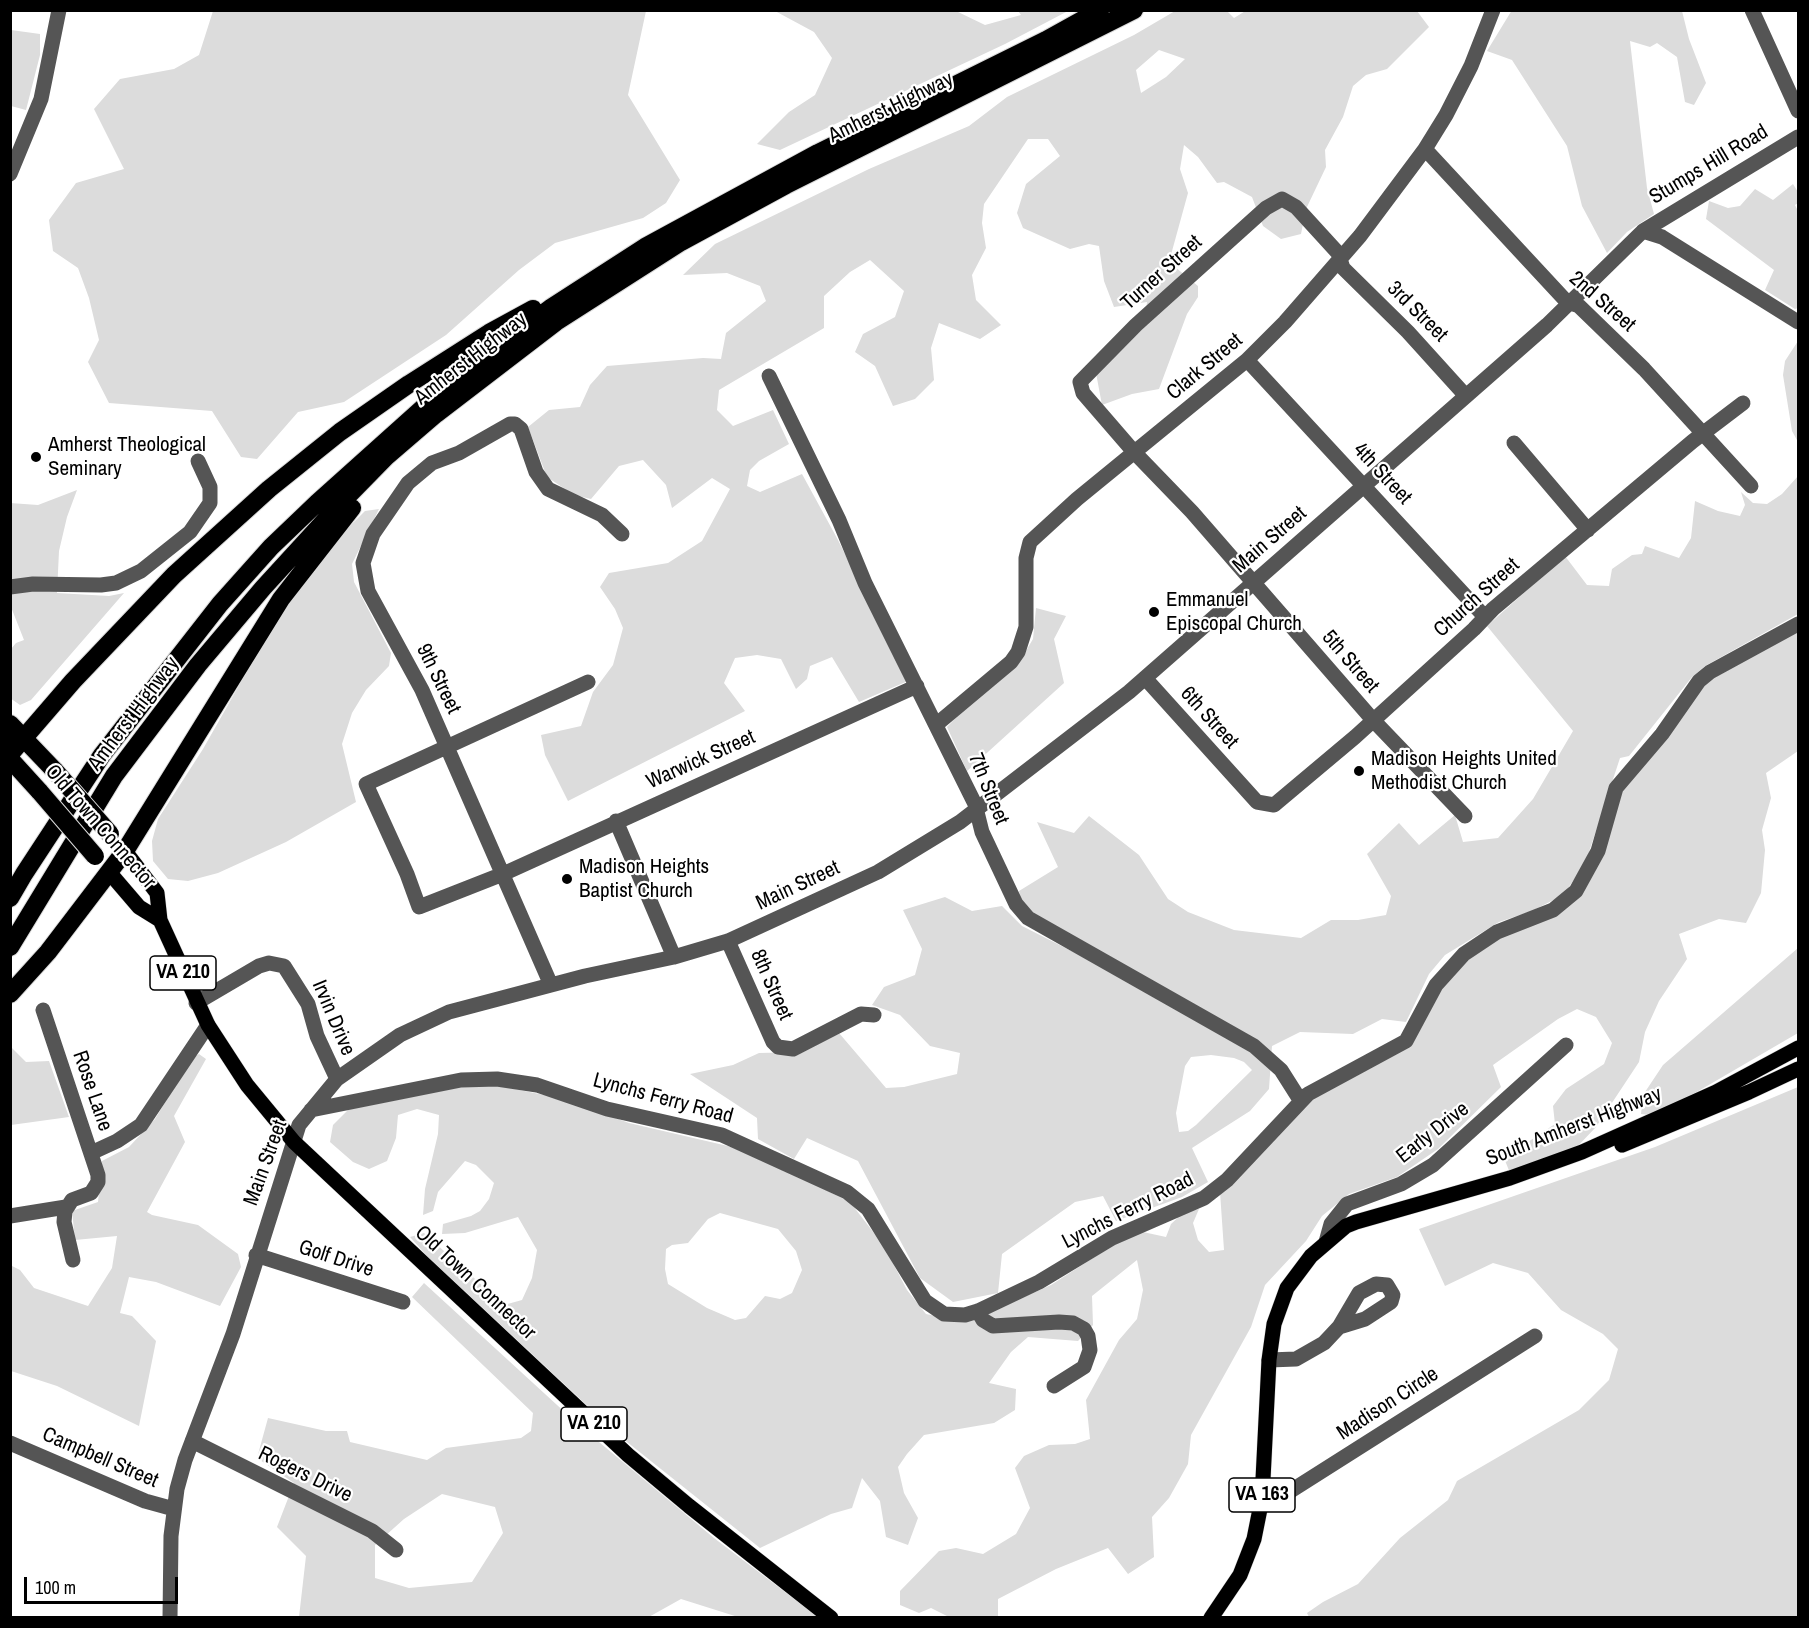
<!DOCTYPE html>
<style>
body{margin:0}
#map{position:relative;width:1809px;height:1628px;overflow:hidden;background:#fff;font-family:"Archivo Narrow",sans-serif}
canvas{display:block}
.frame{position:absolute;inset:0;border:12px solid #000;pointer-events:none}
.scale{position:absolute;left:24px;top:1577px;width:154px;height:27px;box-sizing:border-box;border:3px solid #000;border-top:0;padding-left:8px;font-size:18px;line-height:21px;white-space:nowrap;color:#000;-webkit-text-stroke:4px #fff;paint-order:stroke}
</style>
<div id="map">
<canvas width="1809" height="1628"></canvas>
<div class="frame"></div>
<div class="scale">100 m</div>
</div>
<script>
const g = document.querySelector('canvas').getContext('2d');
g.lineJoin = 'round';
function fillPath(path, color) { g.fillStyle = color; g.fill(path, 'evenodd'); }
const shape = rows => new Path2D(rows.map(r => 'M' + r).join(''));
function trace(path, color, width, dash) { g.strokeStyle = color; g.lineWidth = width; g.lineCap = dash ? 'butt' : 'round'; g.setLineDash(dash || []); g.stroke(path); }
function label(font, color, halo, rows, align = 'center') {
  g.font = font + ' "Archivo Narrow",sans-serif'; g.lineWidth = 4.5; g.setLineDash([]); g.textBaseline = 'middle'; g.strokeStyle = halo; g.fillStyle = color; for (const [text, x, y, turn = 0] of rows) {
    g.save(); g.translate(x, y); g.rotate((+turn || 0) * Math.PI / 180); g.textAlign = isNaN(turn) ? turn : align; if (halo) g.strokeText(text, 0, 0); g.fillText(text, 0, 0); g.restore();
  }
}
fillPath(shape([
 [1247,10,1417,11,1429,27,1387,69,1366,75,1353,86,1343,117,1325,150,1326,167,1306,209,1301,234,1281,239,1263,226,1252,197,1224,182,1217,183,1198,157,1184,145,1180,169,1188,193,1169,262,1198,286,1198,297,1187,314,1159,389,1132,394,1102,405,1096,373,1144,327,1147,302,1114,307,1104,281,1099,246,1089,244,1070,249,1023,228,1017,213,1026,184,1060,156,1048,139,1028,139,984,204,982,223,986,248,972,275,976,300,1001,325,980,339,939,323,931,348,934,380,915,399,893,406,875,366,855,352,863,334,895,317,904,291,870,260,850,272,824,296,824,328,719,390,717,410,733,426,773,410,789,444,759,461,750,470,747,486,760,492,802,474,838,540,908,681,859,702,832,657,810,666,807,679,796,689,781,659,757,655,735,658,724,683,745,711,568,801,545,755,541,735,581,726,593,692,613,665,623,628,615,609,600,587,609,573,668,563,702,541,730,489,712,478,672,508,666,485,643,460,619,466,591,499,574,495,547,477,528,427,549,410,580,407,590,385,607,366,703,358,721,359,726,333,766,301,760,286,727,273,683,275,715,244,869,169,969,126,1007,97,1134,35,1175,11,1227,11,1234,18],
 [1159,50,1185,59,1166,77,1141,93,1136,70],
 [1512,10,1682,11,1689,39,1706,83,1694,105,1685,102,1677,57,1657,43,1650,47,1630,41,1647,188,1654,214,1627,232,1607,253,1582,206,1567,146,1512,60,1487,51],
 [213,11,646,11,628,95,680,180,666,203,643,218,555,243,519,270,446,335,344,402,298,412,257,459,241,457,212,411,109,403,88,362,99,340,89,298,78,268,53,251,49,220,76,183,124,169,94,109,120,79,174,69,199,55],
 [775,11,956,11,985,25,1021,15,1018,11,1068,11,1005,44,780,150,757,144,789,112,815,95,832,58,814,32],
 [10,27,11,30,40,34,40,55,26,110,11,106],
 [1793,184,1798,192,1798,203,1795,205,1798,211,1798,308,1795,309,1765,290,1774,270,1706,219,1709,201,1728,208,1740,206,1755,189,1773,200],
 [1798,341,1798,442,1792,431,1783,375,1785,361],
 [1798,476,1798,614,1705,666,1692,677,1629,756,1620,758,1585,864,1563,895,1532,911,1499,922,1445,955,1429,974,1406,1022,1382,1019,1353,1034,1300,1032,1272,1046,1269,1089,1250,1111,1192,1148,1208,1182,1182,1197,1116,1221,1103,1196,1075,1202,1002,1254,998,1293,953,1302,920,1278,858,1161,807,1138,794,1159,758,1139,757,1118,690,1074,733,1065,759,1053,803,1052,839,1033,886,1088,904,1087,957,1074,960,1053,930,1046,900,1015,872,1005,884,987,915,975,922,949,903,910,945,897,972,911,1002,906,1022,926,1135,983,1022,907,1019,891,1058,867,1037,822,1074,833,1089,816,1139,855,1168,899,1188,912,1234,930,1301,938,1331,920,1358,920,1386,915,1391,896,1367,854,1399,823,1419,845,1455,815,1463,842,1498,838,1533,799,1573,731,1487,626,1565,556,1587,585,1609,586,1612,569,1632,555,1642,554,1645,546,1679,558,1691,538,1695,501,1718,511,1740,516,1745,505,1741,492,1753,503,1767,504,1782,494],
 [1211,1055,1234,1058,1244,1062,1252,1070,1196,1125,1188,1131,1179,1132,1176,1113,1185,1066,1191,1057],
 [77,490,67,517,59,551,57,593,109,596,124,593,31,700,20,705,10,698,11,649,16,643,24,640,11,607,10,503,38,505],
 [379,509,352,564,354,582,391,653,389,666,366,690,352,713,342,744,356,802,286,842,218,873,188,881,168,879,153,861,152,841,158,819,203,749,284,606,330,546,365,511],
 [1036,608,1066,616,1054,639,1064,683,967,771,947,727,973,700,1017,666,1033,639],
 [1798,629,1798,751,1766,773,1771,798,1762,830,1765,850,1761,893,1746,923,1719,919,1679,934,1687,959,1659,1001,1645,1032,1639,1062,1596,1127,1576,1148,1510,1173,1504,1158,1555,1124,1553,1106,1566,1089,1604,1064,1612,1043,1596,1017,1577,1009,1558,1019,1493,1065,1501,1087,1438,1149,1397,1177,1349,1194,1322,1216,1306,1241,1265,1285,1251,1327,1191,1435,1188,1464,1169,1498,1152,1517,1154,1557,1128,1574,1108,1548,1056,1569,998,1599,998,1617,949,1617,931,1608,919,1613,900,1605,900,1591,939,1551,956,1548,983,1554,1016,1534,1030,1508,1015,1468,1024,1456,1049,1445,1075,1444,1090,1439,1086,1400,1119,1340,1137,1319,1143,1290,1137,1260,1092,1296,1093,1325,1078,1341,1028,1337,1011,1352,989,1383,1016,1389,1015,1410,994,1423,924,1435,907,1454,898,1467,904,1493,918,1518,908,1545,886,1537,880,1501,862,1478,852,1508,831,1514,760,1548,622,1438,429,1258,410,1237,424,1233,504,1305,522,1300,532,1278,537,1250,518,1217,465,1233,442,1234,443,1224,471,1216,480,1211,489,1199,494,1183,476,1165,465,1161,438,1192,433,1211,423,1215,425,1189,438,1134,439,1115,417,1109,398,1115,396,1138,387,1161,369,1169,353,1162,330,1142,333,1125,349,1109,436,1088,490,1084,564,1099,629,1123,745,1150,850,1202,884,1246,907,1290,926,1314,954,1320,971,1320,1051,1285,1121,1240,1143,1232,1166,1237,1171,1224,1184,1212,1199,1209,1193,1223,1198,1240,1209,1252,1224,1250,1220,1192,1303,1103,1401,1051,1435,995,1481,947,1569,905,1621,790,1702,685],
 [720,1213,778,1229,796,1251,802,1270,792,1293,780,1299,765,1296,746,1318,735,1320,707,1308,668,1284,665,1269,666,1249,672,1245,688,1243,708,1219],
 [1798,948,1798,1033,1695,1093,1650,1115,1641,1114,1643,1095,1663,1065],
 [11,1047,26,1062,49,1061,69,1117,11,1125],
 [199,1054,206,1059,174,1116,185,1142,147,1212,152,1215,198,1225,238,1254,241,1267,220,1306,156,1282,129,1277,120,1313,132,1316,156,1341,139,1426,57,1386,11,1371,10,1265,20,1270,34,1288,88,1306,112,1268,117,1236,75,1240,72,1211,98,1202,102,1161,129,1147,155,1119,192,1058],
 [1798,1087,1798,1617,1309,1617,1307,1613,1323,1602,1358,1584,1400,1538,1448,1500,1457,1481,1579,1410,1609,1380,1618,1349,1603,1334,1561,1310,1528,1273,1493,1263,1445,1286,1419,1229,1655,1147],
 [424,1283,581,1427,714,1538,818,1617,738,1617,681,1599,647,1618,299,1617,306,1556,277,1527,294,1483,257,1458,268,1418,326,1431,347,1431,350,1442,427,1460,446,1448,521,1438,531,1431,533,1413,412,1297],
 [442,1494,495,1507,503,1533,472,1582,409,1588,375,1578,375,1545,404,1519]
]), '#dcdcdc');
const major = shape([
 [125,851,157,893,160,920,208,1025,247,1085,294,1142,628,1455,689,1506,831,1618],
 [109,872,139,907,160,920],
 [1622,1145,1749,1092,1798,1069],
 [1211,1618,1240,1575,1254,1539,1262,1499,1269,1360,1274,1324,1287,1288,1311,1256,1346,1226,1356,1222,1510,1178,1582,1152,1716,1092,1798,1048]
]);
const highway = shape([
 [10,724,55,771],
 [10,754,73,681,174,575,269,489,340,432,409,384,489,333,533,309],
 [10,759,40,792],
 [10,898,24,874,102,755,220,604,271,547,317,503,453,381,552,307,645,247,818,153,1046,40,1100,10],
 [10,947,114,776,198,665,263,588,339,505,386,457,436,414,556,322,681,242,786,185,1134,10],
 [10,994,48,952,125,851,281,599,352,508]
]);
trace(major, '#dbdbdb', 16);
trace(highway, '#dbdbdb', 20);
trace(shape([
 [1752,10,1798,111],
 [1425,149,1567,302,1579,306,1644,369,1751,486],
 [10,174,41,99,59,10],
 [1643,231,1662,237,1798,322],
 [1247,360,1485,617],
 [769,376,839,520,865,583,975,804,982,832,1016,904,1028,918,1254,1046,1281,1070,1300,1100],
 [1514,443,1588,530],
 [10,587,33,584,101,585,116,583,141,571,190,532,210,503,210,487,198,461],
 [1145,678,1257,802,1274,805,1355,737,1474,629,1493,609,1693,441,1743,403],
 [588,682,366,784,407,874,419,907,503,874,917,686],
 [937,724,1011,662,1018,652,1026,627,1026,558,1030,542,1077,499,1247,360,1285,322,1360,236,1425,149,1446,115,1471,66,1493,10],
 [1465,816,1373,720,1192,512,1134,452,1083,393,1080,382,1136,325,1266,208,1282,199,1296,207,1338,253,1343,268,1408,332,1465,395],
 [616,821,674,957],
 [728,941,773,1042,778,1047,793,1049,861,1014,874,1015],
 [551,985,422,690,368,591,363,563,373,534,408,483,432,463,459,453,510,424,515,424,521,429,536,472,548,489,602,515,622,534],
 [196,1003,259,966,269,963,284,966,308,1004,317,1036,337,1079],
 [43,1010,98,1175,98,1182,91,1193,72,1200,65,1211,64,1222,73,1260],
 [311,1110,461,1080,497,1079,537,1085,607,1109,722,1135,847,1192,868,1209,925,1301,944,1314,965,1315,978,1311,1039,1282,1112,1238,1204,1198,1227,1180,1308,1094,1406,1041,1436,985,1464,954,1497,932,1553,910,1576,891,1598,851,1616,788,1662,734,1699,681,1710,672,1798,624],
 [91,1153,117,1141,141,1125,208,1025],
 [10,1216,66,1207],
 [1326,1242,1331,1224,1347,1204,1401,1184,1433,1165,1566,1045],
 [256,1255,403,1302],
 [1376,1284,1387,1285,1393,1295,1391,1302,1365,1319,1339,1327,1359,1293,1376,1284],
 [978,1311,983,1320,993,1326,1059,1322,1073,1323,1084,1329,1088,1336,1090,1350,1084,1367,1054,1386],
 [1269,1360,1296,1359,1324,1343,1339,1327],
 [192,1441,372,1531,396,1550],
 [10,1443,145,1501,174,1509],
 [1262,1499,1278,1499,1535,1336],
 [170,1618,171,1536,177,1489,185,1460,233,1334,299,1125,337,1079,400,1035,449,1012,585,976,674,957,728,941,878,872,960,822,1129,692,1547,325,1643,231,1798,137]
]), '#555', 15);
trace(major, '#000', 15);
trace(highway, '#000', 18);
const highwayBridge = shape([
 [55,771,110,834],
 [40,792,95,856]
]);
trace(highwayBridge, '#dbdbdb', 20, []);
trace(highwayBridge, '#000', 18);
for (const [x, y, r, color] of [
 [36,457,6,"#000"],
 [1154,612,6,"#000"],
 [1359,771,6,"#000"],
 [567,879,6,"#000"]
]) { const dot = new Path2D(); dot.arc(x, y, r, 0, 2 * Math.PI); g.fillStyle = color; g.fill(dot); trace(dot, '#fff', 2); }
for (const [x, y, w] of [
 [183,973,66],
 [594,1424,66],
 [1262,1495,66]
]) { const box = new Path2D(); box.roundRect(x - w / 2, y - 17, w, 34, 4.5); g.fillStyle = '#fff'; g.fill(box); trace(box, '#000', 1.5); }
label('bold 20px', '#000', null, [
 ["VA 210",183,973],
 ["VA 210",594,1424],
 ["VA 163",1262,1495]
]);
label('21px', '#000', '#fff', [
 ["Amherst Highway",891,108,-26],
 ["Stumps Hill Road",1709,165,-31],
 ["Turner Street",1162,273,-42],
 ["2nd Street",1602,302,41],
 ["3rd Street",1417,312,45],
 ["Amherst Highway",471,359,-38],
 ["Clark Street",1205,367,-40],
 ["4th Street",1382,474,47],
 ["Main Street",1270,540,-41],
 ["Church Street",1477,598,-42],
 ["5th Street",1350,662,49],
 ["9th Street",438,679,64],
 ["Amherst Highway",134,714,-53],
 ["6th Street",1209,718,48],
 ["Warwick Street",701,760,-24],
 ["7th Street",988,789,68],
 ["Old Town Connector",100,827,49],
 ["Main Street",798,886,-25],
 ["8th Street",771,985,66],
 ["Irvin Drive",333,1018,67],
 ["Rose Lane",92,1091,71],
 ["Lynchs Ferry Road",663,1099,15],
 ["South Amherst Highway",1574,1127,-21],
 ["Early Drive",1433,1133,-38],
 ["Main Street",266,1163,-70],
 ["Lynchs Ferry Road",1128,1211,-27],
 ["Golf Drive",336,1259,18],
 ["Old Town Connector",475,1283,43],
 ["Madison Circle",1388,1404,-33],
 ["Campbell Street",100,1458,23],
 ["Rogers Drive",305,1475,26]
]);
label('21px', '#000', '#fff', [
 ["Amherst Theological",48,445],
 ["Seminary",48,469],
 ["Emmanuel",1166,600],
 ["Episcopal Church",1166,624],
 ["Madison Heights United",1371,759],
 ["Methodist Church",1371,783],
 ["Madison Heights",579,867],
 ["Baptist Church",579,891]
], 'left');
</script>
